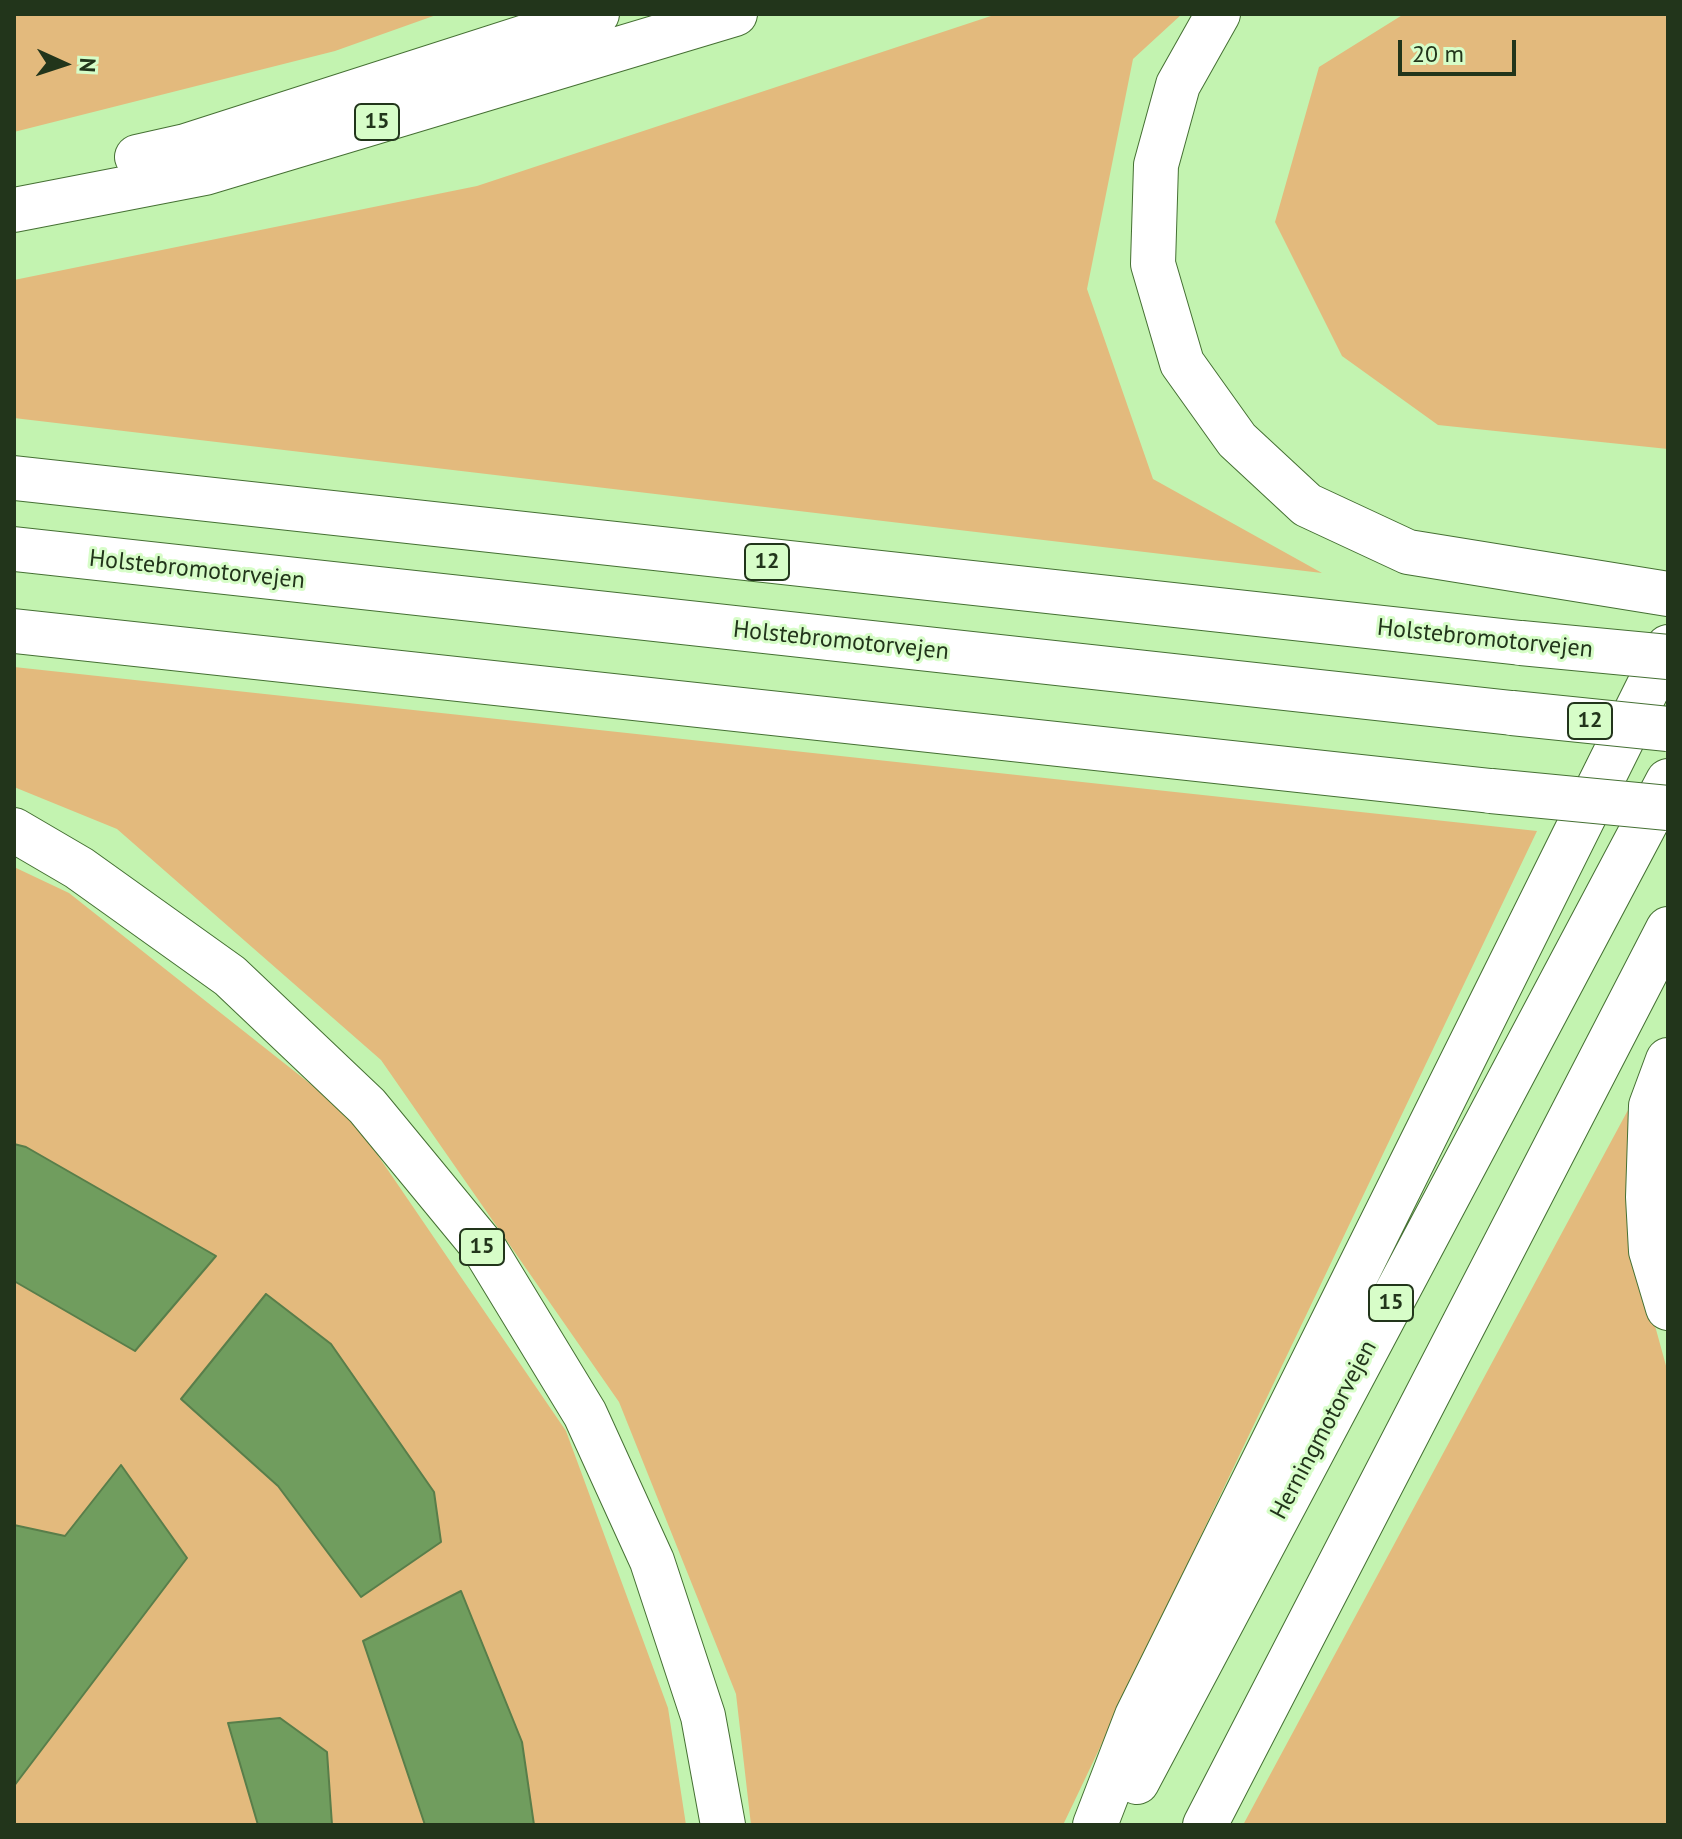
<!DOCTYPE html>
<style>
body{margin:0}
#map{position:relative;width:1682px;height:1839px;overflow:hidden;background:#c3f3b0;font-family:"PT Sans",sans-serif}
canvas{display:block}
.frame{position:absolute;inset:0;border:16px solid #22351b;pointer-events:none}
.north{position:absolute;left:24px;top:24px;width:80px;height:80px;-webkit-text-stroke:6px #d7fdc8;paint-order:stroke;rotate:93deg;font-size:22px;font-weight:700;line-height:32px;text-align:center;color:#22351b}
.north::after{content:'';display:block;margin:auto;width:28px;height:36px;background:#22351b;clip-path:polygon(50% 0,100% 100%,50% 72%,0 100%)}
.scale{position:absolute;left:1398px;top:40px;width:118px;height:36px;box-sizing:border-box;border:4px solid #22351b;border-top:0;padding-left:10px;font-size:24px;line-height:28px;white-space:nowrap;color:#22351b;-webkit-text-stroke:6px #d7fdc8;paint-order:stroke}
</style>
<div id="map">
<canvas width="1682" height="1839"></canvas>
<div class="frame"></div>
<div class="north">N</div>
<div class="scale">20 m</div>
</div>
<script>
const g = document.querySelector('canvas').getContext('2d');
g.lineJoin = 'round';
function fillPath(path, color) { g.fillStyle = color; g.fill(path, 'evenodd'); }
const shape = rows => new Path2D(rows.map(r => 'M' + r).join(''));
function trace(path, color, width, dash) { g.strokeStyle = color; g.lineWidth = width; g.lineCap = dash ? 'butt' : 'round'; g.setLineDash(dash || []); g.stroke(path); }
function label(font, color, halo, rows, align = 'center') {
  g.font = font + ' "PT Sans",sans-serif'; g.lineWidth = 6; g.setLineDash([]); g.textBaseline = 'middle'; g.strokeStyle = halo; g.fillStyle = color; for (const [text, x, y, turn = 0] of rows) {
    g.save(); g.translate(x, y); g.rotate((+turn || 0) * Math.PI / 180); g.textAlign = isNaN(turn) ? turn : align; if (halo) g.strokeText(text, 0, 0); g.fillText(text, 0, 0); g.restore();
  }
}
fillPath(shape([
 [14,14,439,14,335,51,14,132],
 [997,14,1182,14,1133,59,1087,289,1153,479,1322,573,14,418,14,280,477,186],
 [1404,14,1668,14,1668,449,1438,425,1342,356,1275,222,1319,67],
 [14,667,1537,831,1063,1825,751,1825,736,1694,619,1402,381,1060,117,829,14,787],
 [14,867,69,893,351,1116,566,1431,668,1708,686,1825,14,1825],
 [1642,1084,1635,1253,1668,1373,1668,1825,1243,1825]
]), '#e3ba7d');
const water = shape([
 [14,1144,26,1147,216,1256,135,1351,14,1281,14,1144],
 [266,1294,331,1344,434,1492,441,1542,361,1597,278,1486,181,1399,266,1294],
 [121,1465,187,1558,14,1786,14,1525,65,1536,121,1465],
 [461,1591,522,1742,534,1825,425,1825,363,1641,461,1591],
 [280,1718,327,1752,332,1825,258,1825,228,1723,280,1718]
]);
fillPath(water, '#709d5e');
trace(water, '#597e4a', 2);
const highway = shape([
 [1218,14,1178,85,1156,165,1153,264,1182,363,1237,440,1307,505,1408,552,1668,594],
 [137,157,186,146,597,14],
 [14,210,205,173,735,14],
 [14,478,1521,643],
 [14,549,1512,713],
 [14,631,1491,791],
 [14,830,79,868,230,976,367,1106,484,1248,585,1414,652,1561,703,1716,723,1825],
 [1668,1060,1651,1106,1648,1197,1651,1251,1668,1308],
 [1137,1782,1668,781],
 [1095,1825,1137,1716,1668,647],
 [1205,1825,1668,929]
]);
trace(highway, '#457033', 46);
trace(highway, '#fff', 44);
const highwayBridge = shape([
 [1521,643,1668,657],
 [1512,713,1668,729],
 [1491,791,1668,808]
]);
trace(highwayBridge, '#457033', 46, []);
trace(highwayBridge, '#fff', 44);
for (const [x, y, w] of [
 [377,122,44],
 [767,562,44],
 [1590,721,44],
 [482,1247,44],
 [1391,1303,44]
]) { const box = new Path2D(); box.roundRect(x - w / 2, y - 18, w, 36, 6); g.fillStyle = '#d7fdc8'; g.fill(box); trace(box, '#22351b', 2); }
label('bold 22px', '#22351b', null, [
 ["15",377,122],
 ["12",767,562],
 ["12",1590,721],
 ["15",482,1247],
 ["15",1391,1303]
]);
label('24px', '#22351b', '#d7fdc8', [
 ["Holstebromotorvejen",197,570,6],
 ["Holstebromotorvejen",1485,639,6],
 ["Holstebromotorvejen",841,641,6],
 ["Herningmotorvejen",1324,1430,-62]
]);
</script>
